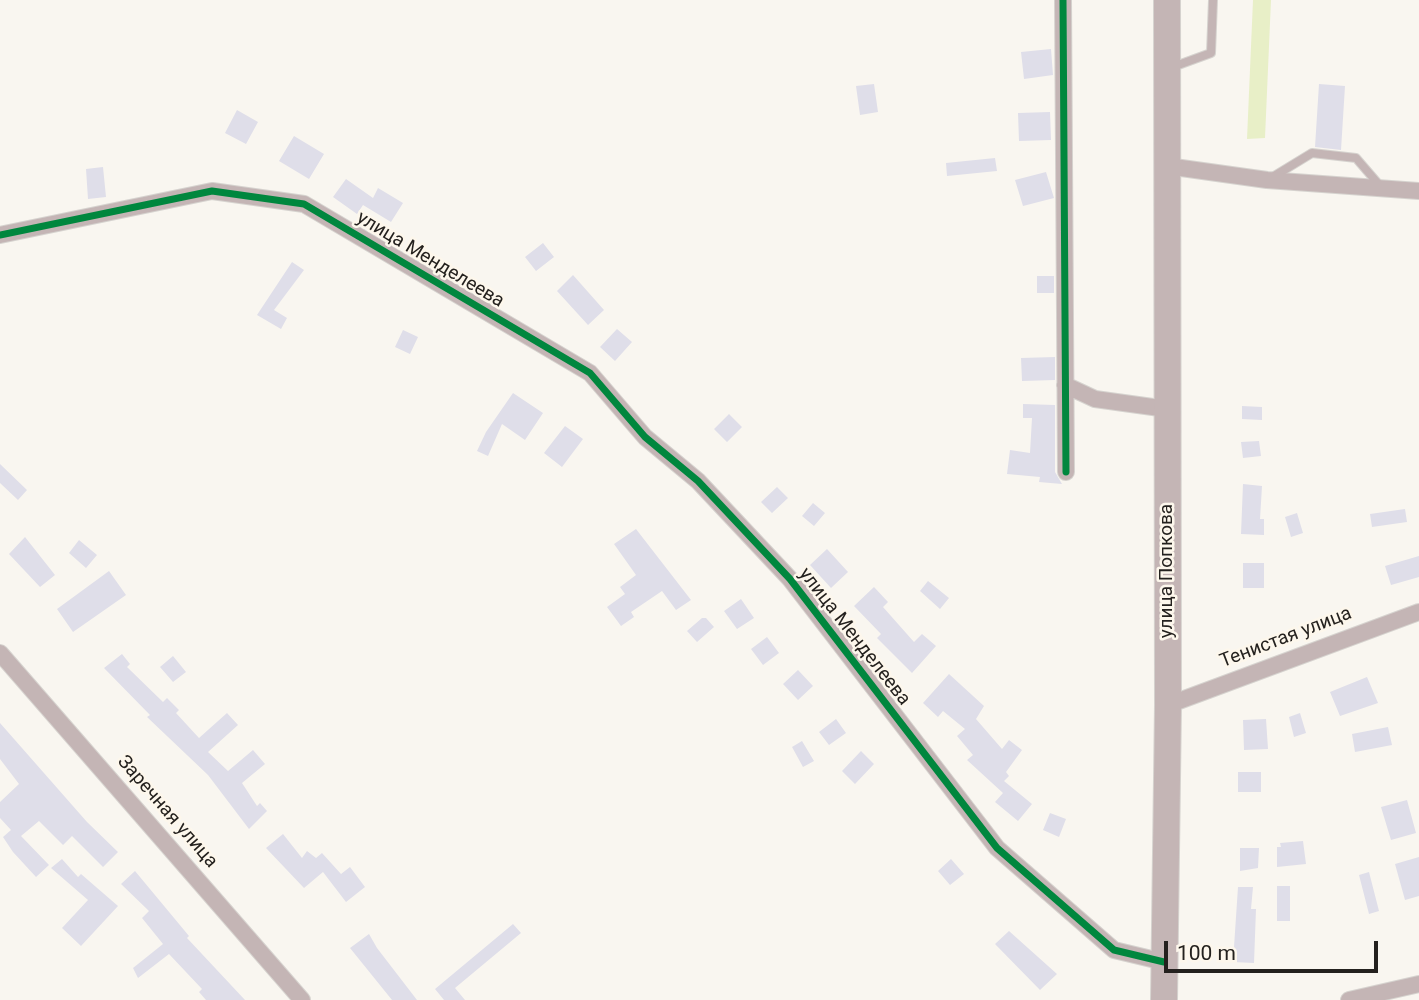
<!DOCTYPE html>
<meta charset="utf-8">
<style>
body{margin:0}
#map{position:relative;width:1419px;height:1000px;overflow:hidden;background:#f9f6f0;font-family:Roboto,sans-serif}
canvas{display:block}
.scale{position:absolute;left:1164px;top:941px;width:214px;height:32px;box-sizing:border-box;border:4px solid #24211e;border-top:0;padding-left:9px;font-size:21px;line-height:24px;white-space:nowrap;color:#24211e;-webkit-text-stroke:5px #fdf7ec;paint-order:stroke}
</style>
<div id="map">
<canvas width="1419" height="1000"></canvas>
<div class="scale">100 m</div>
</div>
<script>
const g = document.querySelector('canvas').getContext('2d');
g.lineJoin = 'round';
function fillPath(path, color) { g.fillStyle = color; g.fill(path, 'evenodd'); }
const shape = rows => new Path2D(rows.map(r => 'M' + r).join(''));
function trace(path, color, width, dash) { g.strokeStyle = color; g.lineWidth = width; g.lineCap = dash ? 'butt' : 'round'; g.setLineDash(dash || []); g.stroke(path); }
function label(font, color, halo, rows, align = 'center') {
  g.font = font + ' Roboto,sans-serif'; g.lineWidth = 5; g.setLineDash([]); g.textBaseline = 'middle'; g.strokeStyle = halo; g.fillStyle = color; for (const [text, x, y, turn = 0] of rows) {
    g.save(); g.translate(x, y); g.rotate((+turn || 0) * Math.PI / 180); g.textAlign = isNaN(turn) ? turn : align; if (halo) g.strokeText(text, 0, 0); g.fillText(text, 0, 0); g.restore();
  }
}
fillPath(shape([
 [1253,0,1271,0,1265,138,1247,139]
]), '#e8efc7');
fillPath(shape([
 [1051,49,1053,75,1024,79,1021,52],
 [874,84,878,112,860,115,856,86],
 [1319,84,1345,86,1341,150,1315,147],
 [237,110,258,122,246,144,225,133],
 [1050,112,1051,140,1019,141,1018,113],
 [294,136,324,154,309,179,279,161],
 [995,158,997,171,947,176,946,163],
 [103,167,106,197,88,199,86,169],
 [1046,172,1054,198,1023,206,1015,180],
 [346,179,373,198,378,188,403,203,391,222,363,205,357,214,333,197],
 [543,243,554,257,536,271,525,257],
 [292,262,304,270,274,310,287,318,281,329,257,315],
 [573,275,604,310,588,325,557,291],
 [1037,276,1054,276,1054,293,1037,293],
 [617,329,632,342,615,361,600,347],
 [403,330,418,337,410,354,395,347],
 [1055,357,1055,380,1022,381,1021,358],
 [513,393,543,413,525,440,502,424,488,456,477,451,486,432],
 [1023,404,1055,405,1055,472,1062,484,1039,482,1040,477,1007,474,1010,450,1030,453,1032,418,1023,418],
 [1242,406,1262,407,1262,420,1242,419],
 [729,414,742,427,727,442,714,429],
 [565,426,583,439,562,467,544,453],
 [1259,441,1261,456,1243,458,1241,442],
 [0,464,27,490,18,500,0,483],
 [1243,484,1262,486,1260,519,1264,519,1264,535,1241,534],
 [777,487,788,498,772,513,761,502],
 [813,503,825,513,814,526,802,516],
 [1405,509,1407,522,1372,527,1370,514],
 [1297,513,1303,533,1291,537,1285,517],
 [636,529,691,600,676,610,662,591,631,612,634,617,621,626,607,607,625,594,620,587,636,575,614,544],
 [25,537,55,575,40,587,9,554],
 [79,540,97,555,86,568,69,553],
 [827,549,848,572,831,588,810,565],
 [1419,556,1419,577,1391,585,1385,566],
 [1243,563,1264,563,1264,588,1243,588],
 [109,571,126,595,73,632,57,609],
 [928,581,949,598,940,609,920,591],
 [874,587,888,602,883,607,914,642,922,634,936,646,912,673,877,638,881,634,854,606],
 [741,599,754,618,737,629,724,611],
 [702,618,706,618,714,627,697,642,687,631],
 [767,637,779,653,763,665,751,649],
 [122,654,130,664,127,667,163,702,167,698,179,710,176,713,199,738,227,713,238,725,208,752,228,771,253,750,265,764,242,783,257,806,260,803,267,811,249,829,208,775,147,717,150,715,104,668],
 [173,656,186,672,173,682,160,667],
 [798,670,813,686,798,700,783,684],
 [949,674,984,706,976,719,1002,749,1009,740,1022,750,1006,772,1009,776,1004,781,1032,804,1018,821,995,802,1003,793,967,760,973,755,957,736,965,729,943,711,938,717,923,703],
 [1367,677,1378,703,1340,716,1330,692],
 [1300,713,1306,733,1294,737,1289,717],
 [836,719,846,733,829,745,819,732],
 [1266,719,1268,749,1244,750,1243,720],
 [0,723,87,822,118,852,103,867,72,836,63,845,39,821,21,836,49,865,36,877,13,852,3,837,11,830,0,818,0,802,19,784,0,759],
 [1388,727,1392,745,1355,752,1352,734],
 [802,741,814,761,803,767,792,747],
 [861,751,874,764,855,784,842,771],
 [1238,772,1261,772,1261,792,1238,792],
 [1407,800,1416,833,1391,840,1381,807],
 [1050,813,1066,819,1059,837,1043,830],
 [283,834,302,858,307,851,316,858,322,853,341,874,350,867,365,887,346,902,323,872,304,888,266,848],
 [1303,841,1306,864,1277,867,1277,847,1281,847,1280,843],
 [1240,848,1259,848,1258,868,1240,871],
 [1419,857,1419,896,1405,900,1395,864],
 [62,859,78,877,81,874,118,906,81,946,62,928,88,900,51,868],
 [951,859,964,874,950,885,938,871],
 [135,871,189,936,187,938,245,1000,206,1000,199,992,202,989,169,954,138,978,133,968,163,944,142,918,149,911,121,884],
 [1369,872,1379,911,1369,914,1359,875],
 [1277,886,1290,886,1290,921,1277,921],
 [1238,887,1253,887,1251,909,1256,909,1254,963,1233,962],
 [513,924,521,933,455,988,465,1000,444,1000,435,989],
 [1009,931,1057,974,1040,990,995,944],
 [369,934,377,948,417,1000,392,1000,350,948]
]), '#dfdee9');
const lane = shape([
 [1170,68,1211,53,1213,0],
 [1271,178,1312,153,1356,158,1381,187]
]);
const street = shape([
 [1063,0,1066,472],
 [1167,166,1267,180,1419,191],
 [0,235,212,191,304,204,590,373,645,437,698,481,790,579,997,848,1114,950,1164,962],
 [1065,385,1095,399,1167,409],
 [0,653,302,1000],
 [1168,705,1419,612],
 [1349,1000,1419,984]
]);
const primary = shape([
 [1164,1000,1168,705,1167,0]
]);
trace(lane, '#d6d3cf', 10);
trace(street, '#d6d3cf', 18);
trace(primary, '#d6d3cf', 28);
trace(lane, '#c4b5b5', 8);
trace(street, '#c4b5b5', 16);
trace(primary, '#c4b5b5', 26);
trace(shape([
 [1063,0,1066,472],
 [0,235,212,191,304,204,590,373,645,437,698,481,790,579,997,848,1114,950,1164,962]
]), '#00873e', 7);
label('19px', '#24211e', '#fdf7ec', [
 ["улица Менделеева",430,260,31],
 ["улица Попкова",1167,571,-90],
 ["улица Менделеева",854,637,52],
 ["Тенистая улица",1286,638,-21],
 ["Заречная улица",167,812,49]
]);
</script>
